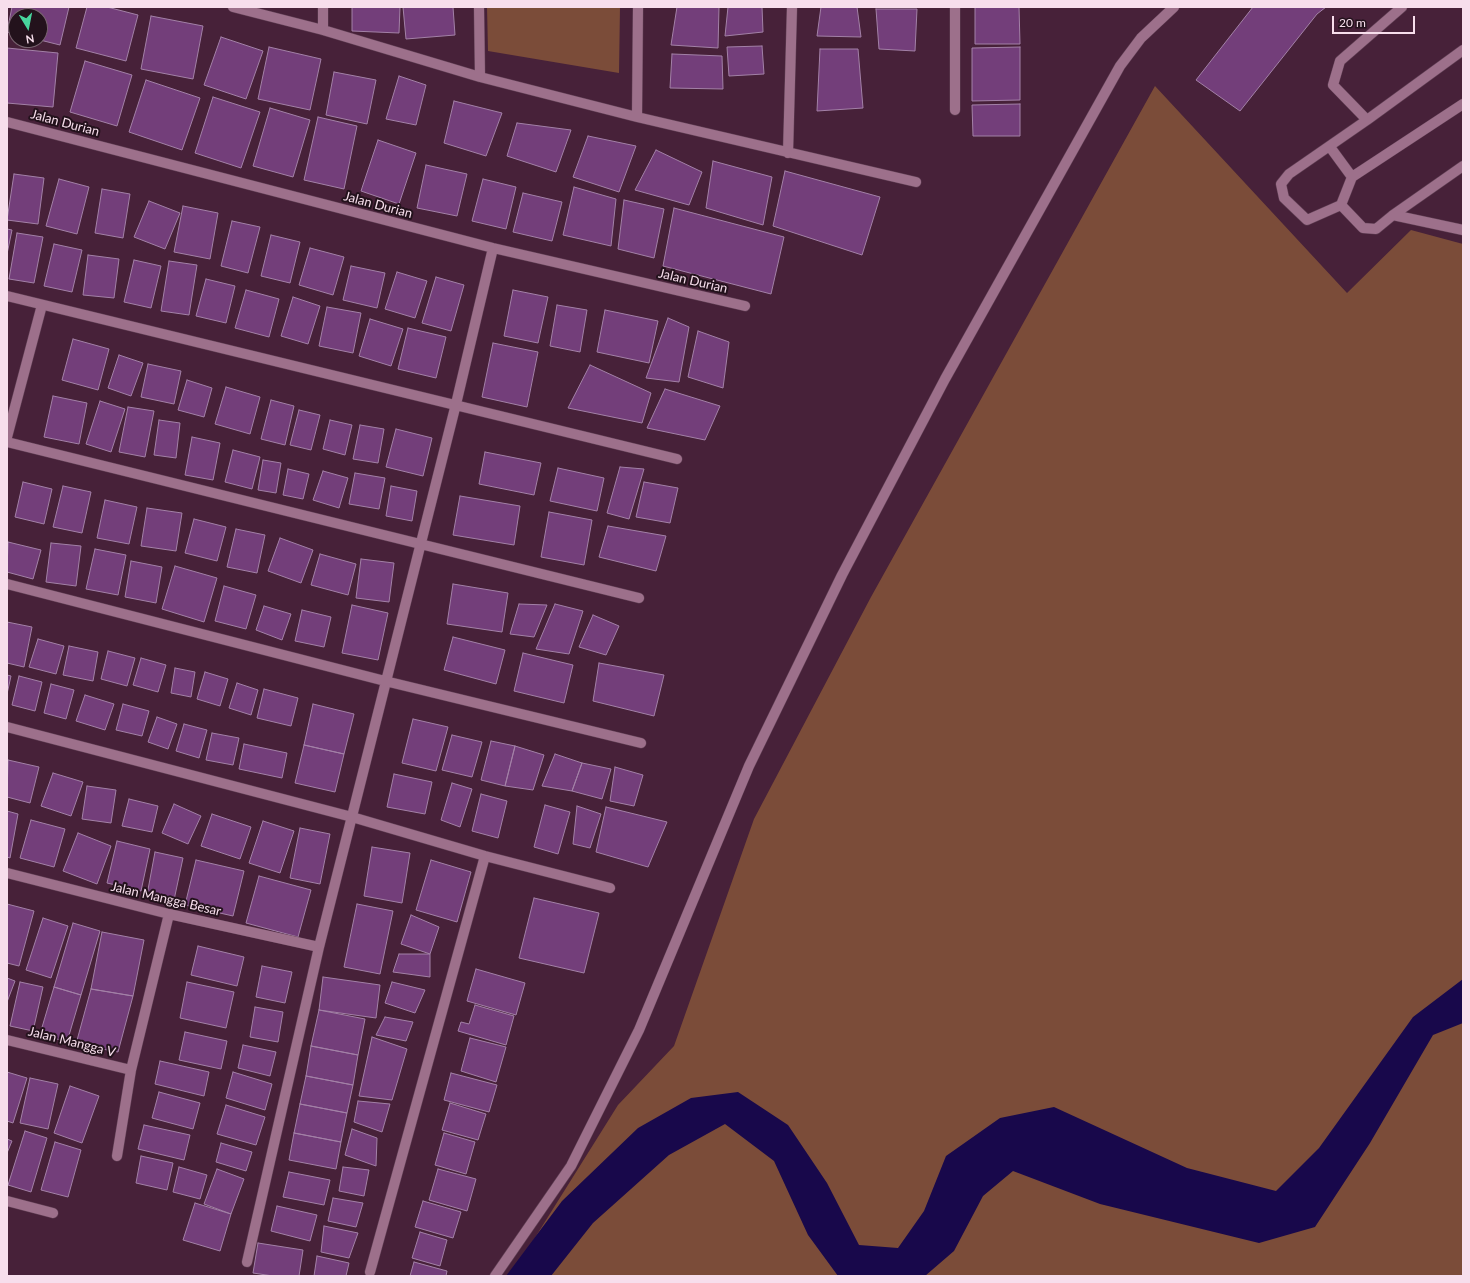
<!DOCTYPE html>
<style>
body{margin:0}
#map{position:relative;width:1470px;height:1283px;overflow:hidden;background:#472139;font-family:Lato,sans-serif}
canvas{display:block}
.frame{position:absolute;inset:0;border:8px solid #f7deec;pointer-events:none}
.north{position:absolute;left:8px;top:8px;width:40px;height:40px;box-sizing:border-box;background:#23121c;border:1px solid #78646f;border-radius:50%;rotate:170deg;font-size:11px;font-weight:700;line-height:16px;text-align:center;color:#f7deec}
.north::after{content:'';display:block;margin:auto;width:14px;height:18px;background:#48d49d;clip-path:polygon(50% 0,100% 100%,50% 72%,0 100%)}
.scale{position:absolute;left:1332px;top:16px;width:83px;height:18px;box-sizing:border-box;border:2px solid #f7deec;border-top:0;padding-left:5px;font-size:12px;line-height:14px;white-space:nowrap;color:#f7deec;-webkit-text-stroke:3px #23121c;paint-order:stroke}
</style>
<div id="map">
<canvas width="1470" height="1283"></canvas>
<div class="frame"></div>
<div class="north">N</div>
<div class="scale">20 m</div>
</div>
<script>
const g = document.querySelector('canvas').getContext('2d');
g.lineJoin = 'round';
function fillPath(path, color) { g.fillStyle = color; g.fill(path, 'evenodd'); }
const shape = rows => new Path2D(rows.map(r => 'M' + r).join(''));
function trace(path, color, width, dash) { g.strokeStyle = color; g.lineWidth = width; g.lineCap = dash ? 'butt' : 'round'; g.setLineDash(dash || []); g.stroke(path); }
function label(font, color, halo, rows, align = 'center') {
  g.font = font + ' Lato,sans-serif'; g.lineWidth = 4; g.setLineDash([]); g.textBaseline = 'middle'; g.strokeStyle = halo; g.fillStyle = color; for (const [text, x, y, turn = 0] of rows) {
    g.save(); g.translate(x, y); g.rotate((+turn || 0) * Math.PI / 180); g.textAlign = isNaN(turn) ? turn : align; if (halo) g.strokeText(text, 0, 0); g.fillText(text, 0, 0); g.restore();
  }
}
fillPath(shape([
 [487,7,620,7,619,73,488,51],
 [1155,86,1347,293,1411,230,1463,244,1463,1276,511,1276,618,1105,674,1046,754,819,871,597]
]), '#7b4c39');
fillPath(shape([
 [1463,979,1463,1023,1433,1035,1370,1143,1315,1227,1259,1243,1100,1204,1013,1171,983,1196,954,1251,925,1276,838,1276,808,1235,774,1161,725,1124,669,1155,593,1223,551,1276,506,1276,562,1201,638,1128,691,1098,738,1092,788,1125,827,1183,859,1245,898,1248,924,1211,946,1156,1000,1118,1054,1107,1187,1168,1276,1191,1319,1148,1413,1017]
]), '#18084b');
const building = shape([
 [12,7,69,7,60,45,40,40,40,16,16,16,16,34,7,32,12,7],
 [87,7,107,7,138,15,126,61,76,48,87,7],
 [352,7,400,7,399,33,352,31,352,7],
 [403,7,453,7,455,35,406,39,403,7],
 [677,7,719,7,718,48,671,45,677,7],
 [728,7,762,7,763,32,725,36,728,7],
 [821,7,857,7,861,37,817,36,821,7],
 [975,7,1019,7,1020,44,975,44,975,7],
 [1253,7,1326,7,1317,14,1240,111,1196,80,1253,7],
 [876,9,917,9,915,51,879,49,876,9],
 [151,16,203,26,193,79,141,69,151,16],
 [221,37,263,51,246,99,204,85,221,37],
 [762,46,764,74,729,76,727,47,762,46],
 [269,47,321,59,310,110,258,99,269,47],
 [1020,47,1020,100,972,101,972,48,1020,47],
 [7,48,58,53,53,107,7,103,7,48],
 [820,49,858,49,863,108,817,111,820,49],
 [672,54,722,56,723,89,670,88,672,54],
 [85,61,132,75,117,126,70,112,85,61],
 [334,72,376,80,367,124,326,115,334,72],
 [399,76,426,85,416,125,386,119,399,76],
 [146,80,200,98,182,150,129,132,146,80],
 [213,97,260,112,241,168,195,153,213,97],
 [454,101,502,113,486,156,444,143,454,101],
 [1020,104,1020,136,973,136,972,105,1020,104],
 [270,108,310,120,293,177,253,166,270,108],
 [318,117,357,126,344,189,304,180,318,117],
 [517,123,571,130,556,172,507,156,517,123],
 [588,136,636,146,619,192,573,177,588,136],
 [378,140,416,153,399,204,361,191,378,140],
 [656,150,702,172,689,205,635,190,656,150],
 [713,161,772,177,763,225,706,208,713,161],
 [426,165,467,174,457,216,417,208,426,165],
 [785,171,880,197,862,255,773,226,785,171],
 [14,174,44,178,38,224,7,220,14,174],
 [59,179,89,187,77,234,46,226,59,179],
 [483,179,516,187,506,229,472,221,483,179],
 [574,187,616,199,611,246,563,235,574,187],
 [102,189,130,194,123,238,95,233,102,189],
 [523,193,562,202,552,241,513,232,523,193],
 [624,200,664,209,654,258,618,249,624,200],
 [149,201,180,213,165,249,134,237,149,201],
 [183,206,218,213,210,259,174,252,183,206],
 [674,208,784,237,771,294,663,266,674,208],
 [232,221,260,227,248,273,221,266,232,221],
 [7,229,12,230,7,254,7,229],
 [17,233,43,237,34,283,9,279,17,233],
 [271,235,300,242,290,283,261,276,271,235],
 [54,244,82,250,72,292,44,286,54,244],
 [310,248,344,257,333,295,299,285,310,248],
 [88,255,119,259,114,298,83,295,88,255],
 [134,260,161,266,151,308,124,302,134,260],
 [169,261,197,265,189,315,161,311,169,261],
 [351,266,385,273,377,308,343,300,351,266],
 [397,272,427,281,415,318,385,309,397,272],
 [436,277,464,285,451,331,422,323,436,277],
 [206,279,235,286,226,323,196,316,206,279],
 [246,290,279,299,269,337,235,328,246,290],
 [513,290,548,297,538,343,504,336,513,290],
 [293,297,320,306,308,344,281,336,293,297],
 [557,305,587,310,580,352,550,346,557,305],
 [327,307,361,313,353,353,319,346,327,307],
 [605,310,658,321,649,363,597,352,605,310],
 [668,318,689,327,679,382,646,378,668,318],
 [370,319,403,329,391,366,359,356,370,319],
 [408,328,446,337,436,378,398,369,408,328],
 [698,331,729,342,723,388,688,377,698,331],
 [73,339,109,349,98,390,62,380,73,339],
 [493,343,538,352,527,407,482,397,493,343],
 [119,355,143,363,131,396,108,388,119,355],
 [148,364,181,371,174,404,141,397,148,364],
 [590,365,651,393,642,423,568,408,590,365],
 [187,380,212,388,204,417,178,410,187,380],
 [226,387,260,397,250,434,215,424,226,387],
 [665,389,720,406,705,440,647,428,665,389],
 [53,396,87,403,79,444,44,437,53,396],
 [271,400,294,406,285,445,261,439,271,400],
 [100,401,125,409,111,452,86,444,100,401],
 [128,407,154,411,145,457,119,452,128,407],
 [299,410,320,415,311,450,290,445,299,410],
 [159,420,180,423,176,458,154,455,159,420],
 [330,420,352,425,345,455,323,449,330,420],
 [360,425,384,429,378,463,353,459,360,425],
 [396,429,432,438,423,476,386,467,396,429],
 [192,437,220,443,213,480,185,475,192,437],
 [233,450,260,457,252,489,225,482,233,450],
 [485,452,541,463,534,495,479,484,485,452],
 [263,460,281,463,276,493,258,490,263,460],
 [620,467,644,469,629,519,607,513,620,467],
 [558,468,604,478,597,511,550,501,558,468],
 [288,469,309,474,303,499,283,495,288,469],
 [323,471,348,478,339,508,313,500,323,471],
 [355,473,385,478,379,509,349,504,355,473],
 [23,482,52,489,44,524,15,517,23,482],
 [644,482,678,488,670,523,636,517,644,482],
 [63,486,91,492,82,533,53,527,63,486],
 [391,486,417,491,412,521,386,516,391,486],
 [460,496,520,506,514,545,453,535,460,496],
 [105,500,137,507,129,544,97,538,105,500],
 [147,508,182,513,176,551,141,546,147,508],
 [549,512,592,520,584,565,541,557,549,512],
 [194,519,226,527,217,561,185,553,194,519],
 [608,526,666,536,656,571,599,557,608,526],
 [236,529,265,535,257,573,227,567,236,529],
 [280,538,313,550,301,583,268,571,280,538],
 [8,542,41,550,33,579,7,572,8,542],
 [51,543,81,546,76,586,46,582,51,543],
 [95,549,126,555,118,595,86,589,95,549],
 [320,554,356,564,348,595,311,585,320,554],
 [361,559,394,563,389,602,356,598,361,559],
 [131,561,162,567,156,603,125,597,131,561],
 [175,566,217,578,204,622,162,609,175,566],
 [453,584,508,593,502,632,447,624,453,584],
 [224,586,256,595,246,629,215,621,224,586],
 [519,604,547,605,534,637,510,634,519,604],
 [555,604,583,611,569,654,536,649,555,604],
 [352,605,388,613,378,660,342,653,352,605],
 [264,606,291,614,282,640,256,630,264,606],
 [302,610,331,617,324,647,295,641,302,610],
 [593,615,619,626,606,655,579,647,593,615],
 [7,622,32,627,24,667,7,663,7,622],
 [453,637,505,650,496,684,444,670,453,637],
 [38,639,64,646,56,674,29,667,38,639],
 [69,646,98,652,93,681,63,675,69,646],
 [108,651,135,658,127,686,101,679,108,651],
 [523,653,573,665,564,703,514,691,523,653],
 [141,658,166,665,158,692,133,685,141,658],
 [599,663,664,675,654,716,593,701,599,663],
 [175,668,195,672,191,697,171,693,175,668],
 [205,672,228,679,220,706,197,699,205,672],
 [7,675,11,676,7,694,7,675],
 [19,676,42,682,35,711,12,705,19,676],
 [237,683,258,690,251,715,229,708,237,683],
 [51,684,74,690,66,719,44,713,51,684],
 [264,689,298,698,291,726,257,718,264,689],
 [85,695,114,704,105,730,76,721,85,695],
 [123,704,149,711,142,736,116,730,123,704],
 [313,704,354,714,344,754,304,745,313,704],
 [157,717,177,724,168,749,148,742,157,717],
 [413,719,448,727,436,771,402,763,413,719],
 [184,724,207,730,199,758,176,751,184,724],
 [212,733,239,738,233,765,206,760,212,733],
 [452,735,482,742,472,777,442,770,452,735],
 [491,741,515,746,505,786,481,780,491,741],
 [244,744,287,753,282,778,239,769,244,744],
 [304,745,344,754,335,792,295,783,304,745],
 [515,746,544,755,533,790,505,786,515,746],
 [555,754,582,763,572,791,542,786,555,754],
 [8,760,39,767,30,803,7,797,8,760],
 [582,763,611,769,602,799,572,791,582,763],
 [615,767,643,775,634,806,610,801,615,767],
 [53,773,83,782,71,816,41,806,53,773],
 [394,774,432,782,425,814,387,807,394,774],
 [452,783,472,789,460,827,441,820,452,783],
 [87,786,116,790,111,823,82,819,87,786],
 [481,794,507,801,498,838,472,831,481,794],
 [129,799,158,806,152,832,122,826,129,799],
 [174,804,201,816,188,844,162,833,174,804],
 [545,805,570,812,558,854,534,847,545,805],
 [577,806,601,814,590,848,573,844,577,806],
 [606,807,667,822,648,867,596,852,606,807],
 [7,811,18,814,10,858,7,857,7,811],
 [212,814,251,827,240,859,201,846,212,814],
 [31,820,65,829,54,867,20,858,31,820],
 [263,821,294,831,280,873,249,863,263,821],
 [300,828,330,834,320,884,290,878,300,828],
 [78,833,111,846,97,884,63,871,78,833],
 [117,841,150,849,141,891,107,883,117,841],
 [372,847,410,853,402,903,364,896,372,847],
 [155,852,183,858,174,900,147,895,155,852],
 [196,860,244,871,233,916,185,905,196,860],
 [431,860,471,872,457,922,416,910,431,860],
 [259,876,311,890,298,937,246,923,259,876],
 [534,898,599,913,584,973,519,958,534,898],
 [7,904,34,911,19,966,7,963,7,904],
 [357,904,393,911,380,974,344,967,357,904],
 [411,915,439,927,430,954,401,944,411,915],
 [43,918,68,926,51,978,26,970,43,918],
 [73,923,100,931,81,995,54,987,73,923],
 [102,932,144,940,133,996,91,989,102,932],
 [198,946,244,957,237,986,191,975,198,946],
 [399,954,430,954,430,977,393,972,399,954],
 [262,966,292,972,285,1003,256,997,262,966],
 [476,969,525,983,516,1015,467,1001,476,969],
 [323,977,380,985,376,1018,319,1010,323,977],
 [7,978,15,981,7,1002,7,978],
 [20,982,43,987,33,1031,10,1026,20,982],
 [187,982,234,992,226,1028,180,1018,187,982],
 [392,982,425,990,415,1013,385,1003,392,982],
 [54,987,81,995,67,1042,40,1034,54,987],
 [91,989,133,996,118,1052,76,1044,91,989],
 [475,1005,514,1016,506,1045,458,1031,461,1022,469,1024,475,1005],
 [255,1007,283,1012,278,1042,250,1037,255,1007],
 [319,1010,365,1019,358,1055,311,1046,319,1010],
 [385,1017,413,1022,406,1041,376,1035,385,1017],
 [185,1032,227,1041,221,1069,179,1060,185,1032],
 [372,1037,407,1049,392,1100,359,1096,372,1037],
 [470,1038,506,1047,496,1082,461,1071,470,1038],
 [243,1045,276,1052,270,1076,238,1068,243,1045],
 [311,1046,358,1055,353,1085,306,1076,311,1046],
 [160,1061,209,1072,204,1096,155,1084,160,1061],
 [7,1072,27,1078,13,1123,7,1121,7,1072],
 [233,1072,272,1084,265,1110,226,1098,233,1072],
 [451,1073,497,1085,489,1112,444,1100,451,1073],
 [306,1076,353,1085,347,1113,300,1104,306,1076],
 [30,1078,58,1084,48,1129,20,1123,30,1078],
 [70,1086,99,1096,82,1143,54,1133,70,1086],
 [159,1092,200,1103,193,1129,152,1118,159,1092],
 [358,1101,390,1104,382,1132,354,1122,358,1101],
 [450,1103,486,1114,478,1140,442,1130,450,1103],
 [300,1104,347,1113,341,1142,294,1133,300,1104],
 [226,1105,265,1117,256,1145,217,1134,226,1105],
 [144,1125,190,1135,184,1160,138,1149,144,1125],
 [352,1129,377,1138,376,1166,345,1155,352,1129],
 [25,1131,47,1138,31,1192,8,1185,25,1131],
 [294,1133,341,1142,336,1169,289,1160,294,1133],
 [444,1133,475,1142,466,1174,435,1165,444,1133],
 [7,1139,12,1141,7,1153,7,1139],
 [55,1142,81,1150,68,1197,41,1190,55,1142],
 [221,1143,252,1152,246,1171,216,1162,221,1143],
 [141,1156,173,1163,167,1190,136,1183,141,1156],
 [179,1167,207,1175,200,1199,173,1192,179,1167],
 [343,1167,369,1170,364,1196,339,1191,343,1167],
 [217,1169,244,1179,231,1214,204,1204,217,1169],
 [438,1169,476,1179,467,1211,429,1200,438,1169],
 [289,1172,330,1180,324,1205,283,1197,289,1172],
 [333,1198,363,1203,356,1227,328,1221,333,1198],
 [423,1201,461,1212,453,1238,415,1227,423,1201],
 [195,1203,231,1214,220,1251,183,1240,195,1203],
 [277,1206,317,1215,310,1241,271,1231,277,1206],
 [324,1226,358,1233,349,1258,321,1252,324,1226],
 [420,1232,447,1240,440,1266,412,1258,420,1232],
 [258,1243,303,1250,299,1276,273,1276,253,1273,258,1243],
 [317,1256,349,1263,346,1276,314,1276,317,1256],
 [414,1262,447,1271,446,1276,410,1276,414,1262]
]);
fillPath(building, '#733e7a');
trace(building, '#a381a7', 1);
const service = shape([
 [1402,7,1340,61,1333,85,1367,120,1289,174,1281,184,1284,198,1307,220,1341,205,1363,228,1376,229,1393,215,1463,166],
 [1367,120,1463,50],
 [1330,147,1352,177,1341,205],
 [1352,177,1463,104],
 [1393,215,1463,230]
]);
const minor = shape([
 [233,7,323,30,480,77,637,117,916,182],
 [323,7,323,30],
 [479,7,480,77],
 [955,7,955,110],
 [637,117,638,7],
 [7,122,493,248,745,306],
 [788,153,792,7],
 [7,296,677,459],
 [7,437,42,305],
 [7,442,639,598],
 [7,584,385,681,641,743],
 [7,727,352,817,485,856,610,888],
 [7,873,169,914,319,947],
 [7,1040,131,1070],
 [117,1156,131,1070,169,914],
 [7,1201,53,1213],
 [247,1262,319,947,456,404,493,248],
 [370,1272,485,856],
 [495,1276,571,1166,639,1030,749,766,842,575,945,379,1120,66,1141,38,1174,7]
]);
trace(service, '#614055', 11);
trace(minor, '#614055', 11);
trace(service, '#9d708b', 10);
trace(minor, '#9d708b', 10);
label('13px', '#f7deec', '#23121c', [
 ["Jalan Durian",65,123,15],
 ["Jalan Durian",378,205,15],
 ["Jalan Durian",693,281,13],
 ["Jalan Mangga Besar",166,899,13],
 ["Jalan Mangga V",72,1042,14]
]);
</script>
